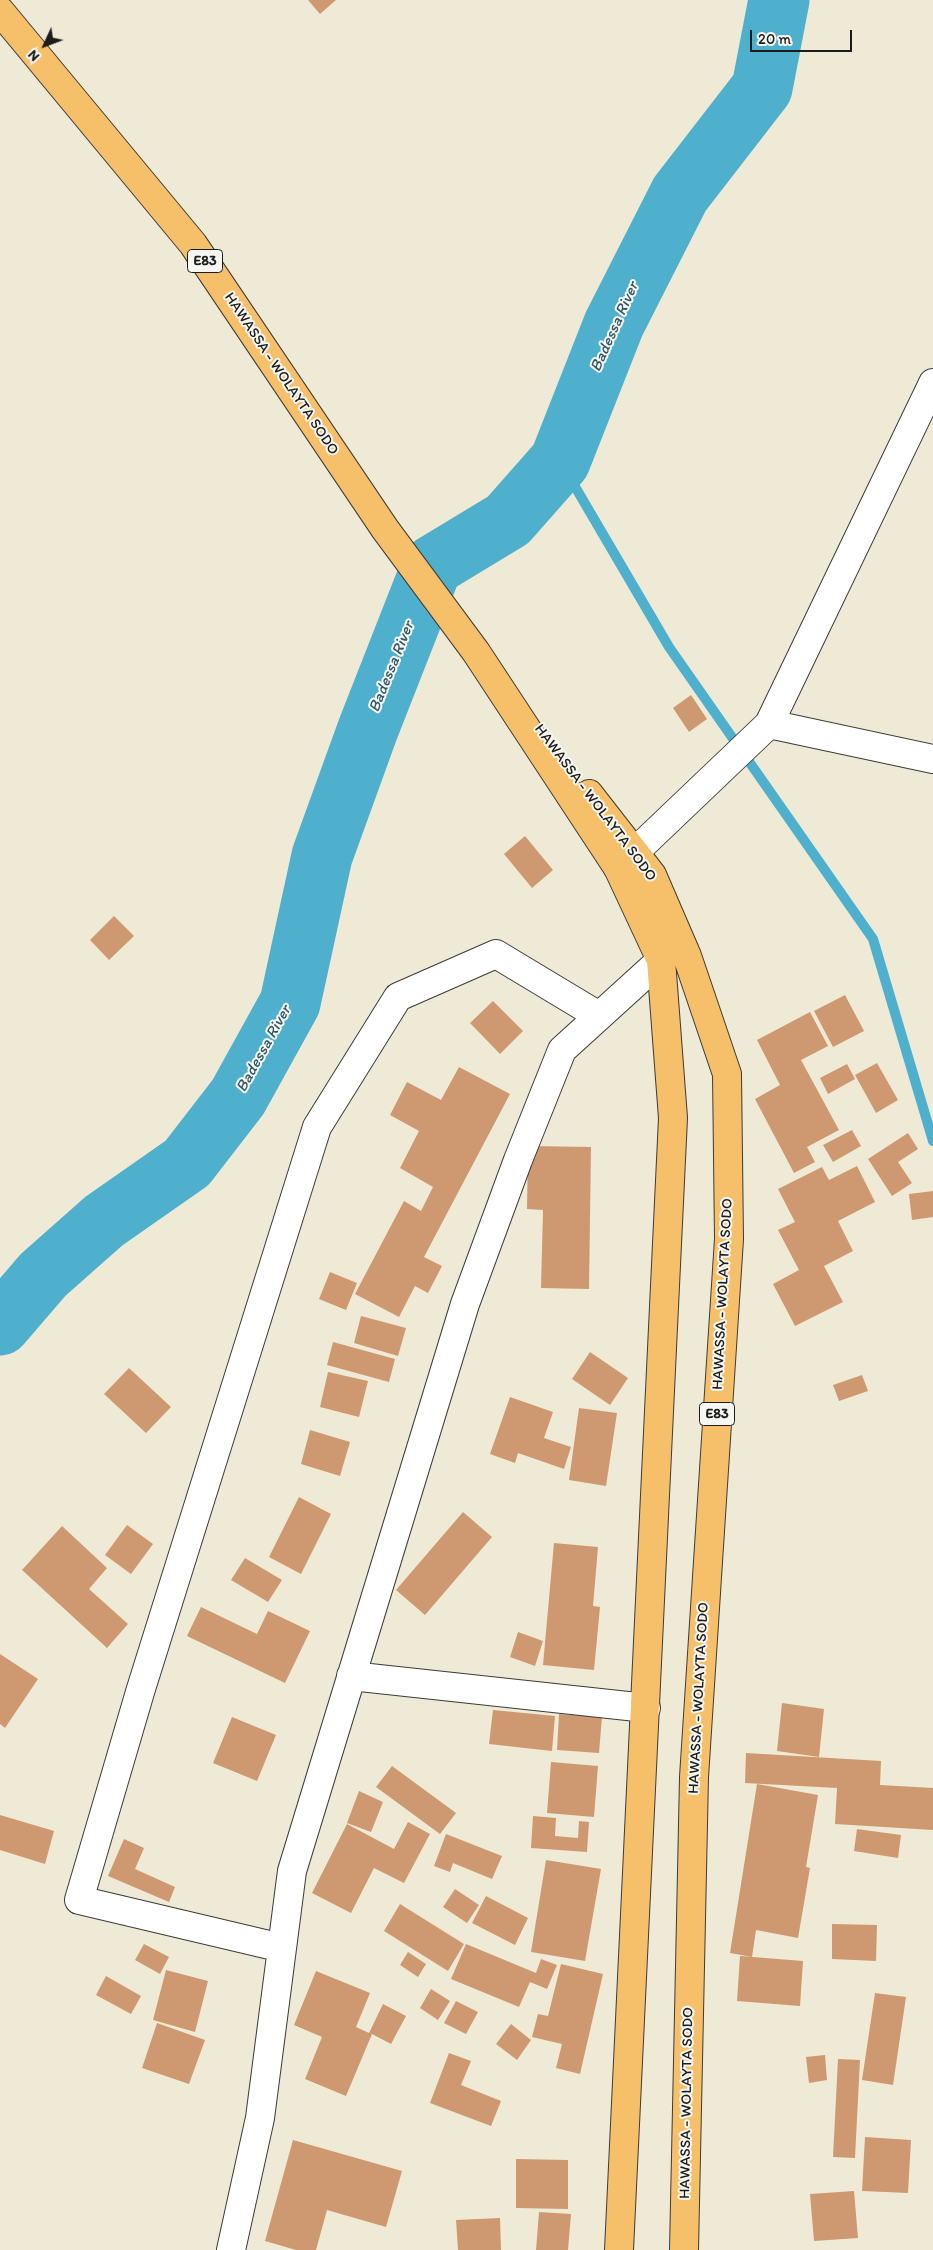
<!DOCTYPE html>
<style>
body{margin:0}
#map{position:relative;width:933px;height:2250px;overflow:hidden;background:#efead5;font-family:Itim,sans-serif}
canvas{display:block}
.north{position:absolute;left:20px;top:20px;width:50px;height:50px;-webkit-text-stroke:4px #f6f6f2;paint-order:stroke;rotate:227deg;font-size:14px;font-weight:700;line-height:20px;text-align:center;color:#1c1c1c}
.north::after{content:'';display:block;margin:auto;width:18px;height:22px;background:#1c1c1c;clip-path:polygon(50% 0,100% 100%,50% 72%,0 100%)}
.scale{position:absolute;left:750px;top:30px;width:102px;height:22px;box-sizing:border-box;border:2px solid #1c1c1c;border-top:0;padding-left:6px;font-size:15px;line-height:18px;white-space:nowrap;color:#1c1c1c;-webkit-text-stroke:4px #f6f6f2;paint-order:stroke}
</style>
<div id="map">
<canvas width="933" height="2250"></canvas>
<div class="north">N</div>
<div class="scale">20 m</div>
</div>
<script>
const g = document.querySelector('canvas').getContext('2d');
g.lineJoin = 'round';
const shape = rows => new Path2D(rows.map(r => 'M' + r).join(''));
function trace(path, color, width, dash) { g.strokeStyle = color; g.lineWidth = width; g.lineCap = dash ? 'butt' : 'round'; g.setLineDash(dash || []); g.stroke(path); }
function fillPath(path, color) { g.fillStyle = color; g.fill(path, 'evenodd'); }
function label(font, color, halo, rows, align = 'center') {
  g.font = font + ' Itim,sans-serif'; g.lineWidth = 4; g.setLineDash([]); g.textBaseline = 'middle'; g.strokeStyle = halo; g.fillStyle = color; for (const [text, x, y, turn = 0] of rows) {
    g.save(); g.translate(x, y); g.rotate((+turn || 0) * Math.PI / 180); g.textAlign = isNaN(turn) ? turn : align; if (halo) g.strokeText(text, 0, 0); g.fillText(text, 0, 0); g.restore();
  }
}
trace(shape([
 [560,461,669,647,873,939,933,1141]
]), '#4eb0cd', 10);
trace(shape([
 [0,1325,43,1275,104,1221,187,1163,238,1097,290,1003,322,856,368,729,432,566,508,520,560,461,614,324,680,194,762,88,779,0]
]), '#4eb0cd', 61);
fillPath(shape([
 [308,0,336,0,320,14],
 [691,695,707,719,689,732,673,708],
 [525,836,553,870,532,888,504,854],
 [114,916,134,936,109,960,90,940],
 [845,995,864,1031,833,1047,814,1011],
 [493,1001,523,1031,500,1054,470,1023],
 [810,1012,828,1046,801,1060,839,1130,807,1147,815,1162,794,1173,755,1099,780,1085,757,1040],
 [877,1063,898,1100,876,1113,855,1075],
 [847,1064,855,1079,828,1094,820,1078],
 [459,1067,510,1094,424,1257,442,1266,428,1293,415,1286,399,1317,355,1294,404,1201,421,1211,433,1187,400,1168,419,1131,390,1115,407,1082,441,1100],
 [852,1130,861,1146,833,1162,823,1145],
 [908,1133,918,1149,898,1162,912,1183,892,1196,868,1159],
 [528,1146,591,1147,589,1289,541,1288,543,1210,527,1209],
 [857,1166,875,1202,838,1221,853,1251,824,1266,843,1302,795,1326,773,1284,799,1270,778,1230,795,1222,778,1189,822,1167,829,1180],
 [933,1191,933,1217,912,1220,909,1194],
 [330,1272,357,1283,346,1310,319,1299],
 [361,1316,406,1328,398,1356,354,1343],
 [333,1342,395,1359,389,1382,327,1365],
 [590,1352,628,1378,610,1405,572,1379],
 [129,1368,171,1407,146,1433,104,1394],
 [328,1372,368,1381,359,1417,320,1407],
 [862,1375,868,1391,839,1401,833,1385],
 [510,1397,553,1412,544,1438,571,1447,564,1469,518,1453,515,1463,490,1454],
 [579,1408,617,1413,606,1486,569,1480],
 [310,1430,350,1442,340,1476,301,1464],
 [299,1497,331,1514,301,1574,269,1557],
 [463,1512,492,1537,425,1615,396,1590],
 [127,1525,153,1544,131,1574,105,1555],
 [62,1526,107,1568,89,1589,128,1624,107,1648,22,1570],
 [554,1543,598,1547,593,1606,600,1607,594,1670,543,1665],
 [245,1558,282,1580,268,1602,231,1580],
 [201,1607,257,1634,268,1611,310,1631,285,1683,187,1636],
 [518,1632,543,1641,535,1666,510,1657],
 [0,1654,38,1679,5,1728,0,1724],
 [782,1703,824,1709,819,1757,777,1751],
 [493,1710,555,1716,552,1751,489,1744],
 [559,1714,602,1717,599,1753,557,1750],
 [232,1717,276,1735,257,1781,213,1763],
 [746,1753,881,1761,880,1785,933,1788,933,1830,835,1824,837,1788,745,1783],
 [551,1762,598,1766,594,1817,547,1813],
 [392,1766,456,1813,440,1834,376,1787],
 [757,1784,818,1795,806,1867,810,1868,798,1938,756,1930,752,1957,730,1953],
 [359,1791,383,1802,371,1832,347,1823],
 [0,1815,54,1831,45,1864,0,1850],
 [533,1816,556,1818,555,1836,578,1838,579,1821,589,1822,587,1852,531,1848],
 [408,1822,430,1834,404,1883,374,1868,351,1913,312,1893,347,1824,394,1849],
 [857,1829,901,1835,898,1858,854,1851],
 [446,1834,502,1856,492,1879,453,1863,450,1872,434,1866],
 [124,1839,144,1848,135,1869,175,1887,169,1902,108,1876],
 [546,1860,601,1869,585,1961,531,1952],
 [455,1889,479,1905,467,1923,443,1907],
 [486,1896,528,1918,515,1945,472,1923],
 [400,1904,464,1944,448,1971,384,1931],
 [832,1924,877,1925,876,1961,832,1959],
 [144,1944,169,1957,160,1974,135,1960],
 [466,1944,536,1973,541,1959,557,1965,547,1989,530,1982,519,2007,451,1979],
 [408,1952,426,1964,418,1977,400,1965],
 [740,1956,803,1961,800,2006,737,2001],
 [561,1964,603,1974,580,2074,556,2068,562,2044,532,2037,538,2014,548,2016],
 [166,1970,208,1981,195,2032,153,2020],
 [316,1971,370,1993,356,2027,369,2033,383,2004,406,2016,391,2044,372,2034,346,2096,305,2079,322,2037,294,2025],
 [106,1976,141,1996,131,2014,96,1995],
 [431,1989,450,2001,438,2020,420,2008],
 [875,1993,906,1997,893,2085,862,2080],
 [456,2001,478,2012,466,2034,444,2023],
 [157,2023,205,2040,189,2084,142,2068],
 [511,2024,531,2040,517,2060,496,2044],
 [449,2053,471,2061,461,2085,501,2101,491,2126,430,2103],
 [825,2055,827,2080,809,2083,806,2057],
 [838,2059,860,2060,855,2158,833,2157],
 [865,2137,911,2140,908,2193,862,2191],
 [293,2140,402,2171,386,2227,327,2210,316,2250,296,2250,265,2241],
 [516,2159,568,2160,568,2209,516,2208],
 [854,2191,858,2238,814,2241,810,2194],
 [539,2212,571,2214,568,2250,536,2250],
 [500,2218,501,2250,458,2250,456,2220]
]), '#ce9971');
const minor = shape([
 [769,724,933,759],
 [618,868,769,724,933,383],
 [351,1676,646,1708],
 [282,1948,79,1900,140,1692,317,1127,398,997,496,954,599,1016],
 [231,2250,260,2118,292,1871,465,1304,518,1160,562,1050,661,960]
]);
const primary = shape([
 [0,11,193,244,385,529,476,652,618,868,661,960,673,1118,619,2250],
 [589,794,652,875,687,956,727,1074,729,1239,694,1777,684,2250]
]);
trace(minor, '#3c3b38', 30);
trace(primary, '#3c3b38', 30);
trace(minor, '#fff', 28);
trace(primary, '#f6c06b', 28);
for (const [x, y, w] of [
 [205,261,35],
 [717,1414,35]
]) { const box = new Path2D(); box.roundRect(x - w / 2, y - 11.5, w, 23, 4); g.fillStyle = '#f6f6f2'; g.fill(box); trace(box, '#1c1c1c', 1); }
label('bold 14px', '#1c1c1c', null, [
 ["E83",205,261],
 ["E83",717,1414]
]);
label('15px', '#1c1c1c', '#f6f6f2', [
 ["HAWASSA - WOLAYTA SODO",281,374,56],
 ["HAWASSA - WOLAYTA SODO",595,803,53],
 ["HAWASSA - WOLAYTA SODO",723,1294,-87],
 ["HAWASSA - WOLAYTA SODO",699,1698,-87],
 ["HAWASSA - WOLAYTA SODO",687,2103,-89]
]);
label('italic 16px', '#305763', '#f6f6f2', [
 ["Badessa River",615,327,-66],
 ["Badessa River",392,667,-68],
 ["Badessa River",264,1049,-61]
]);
</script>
